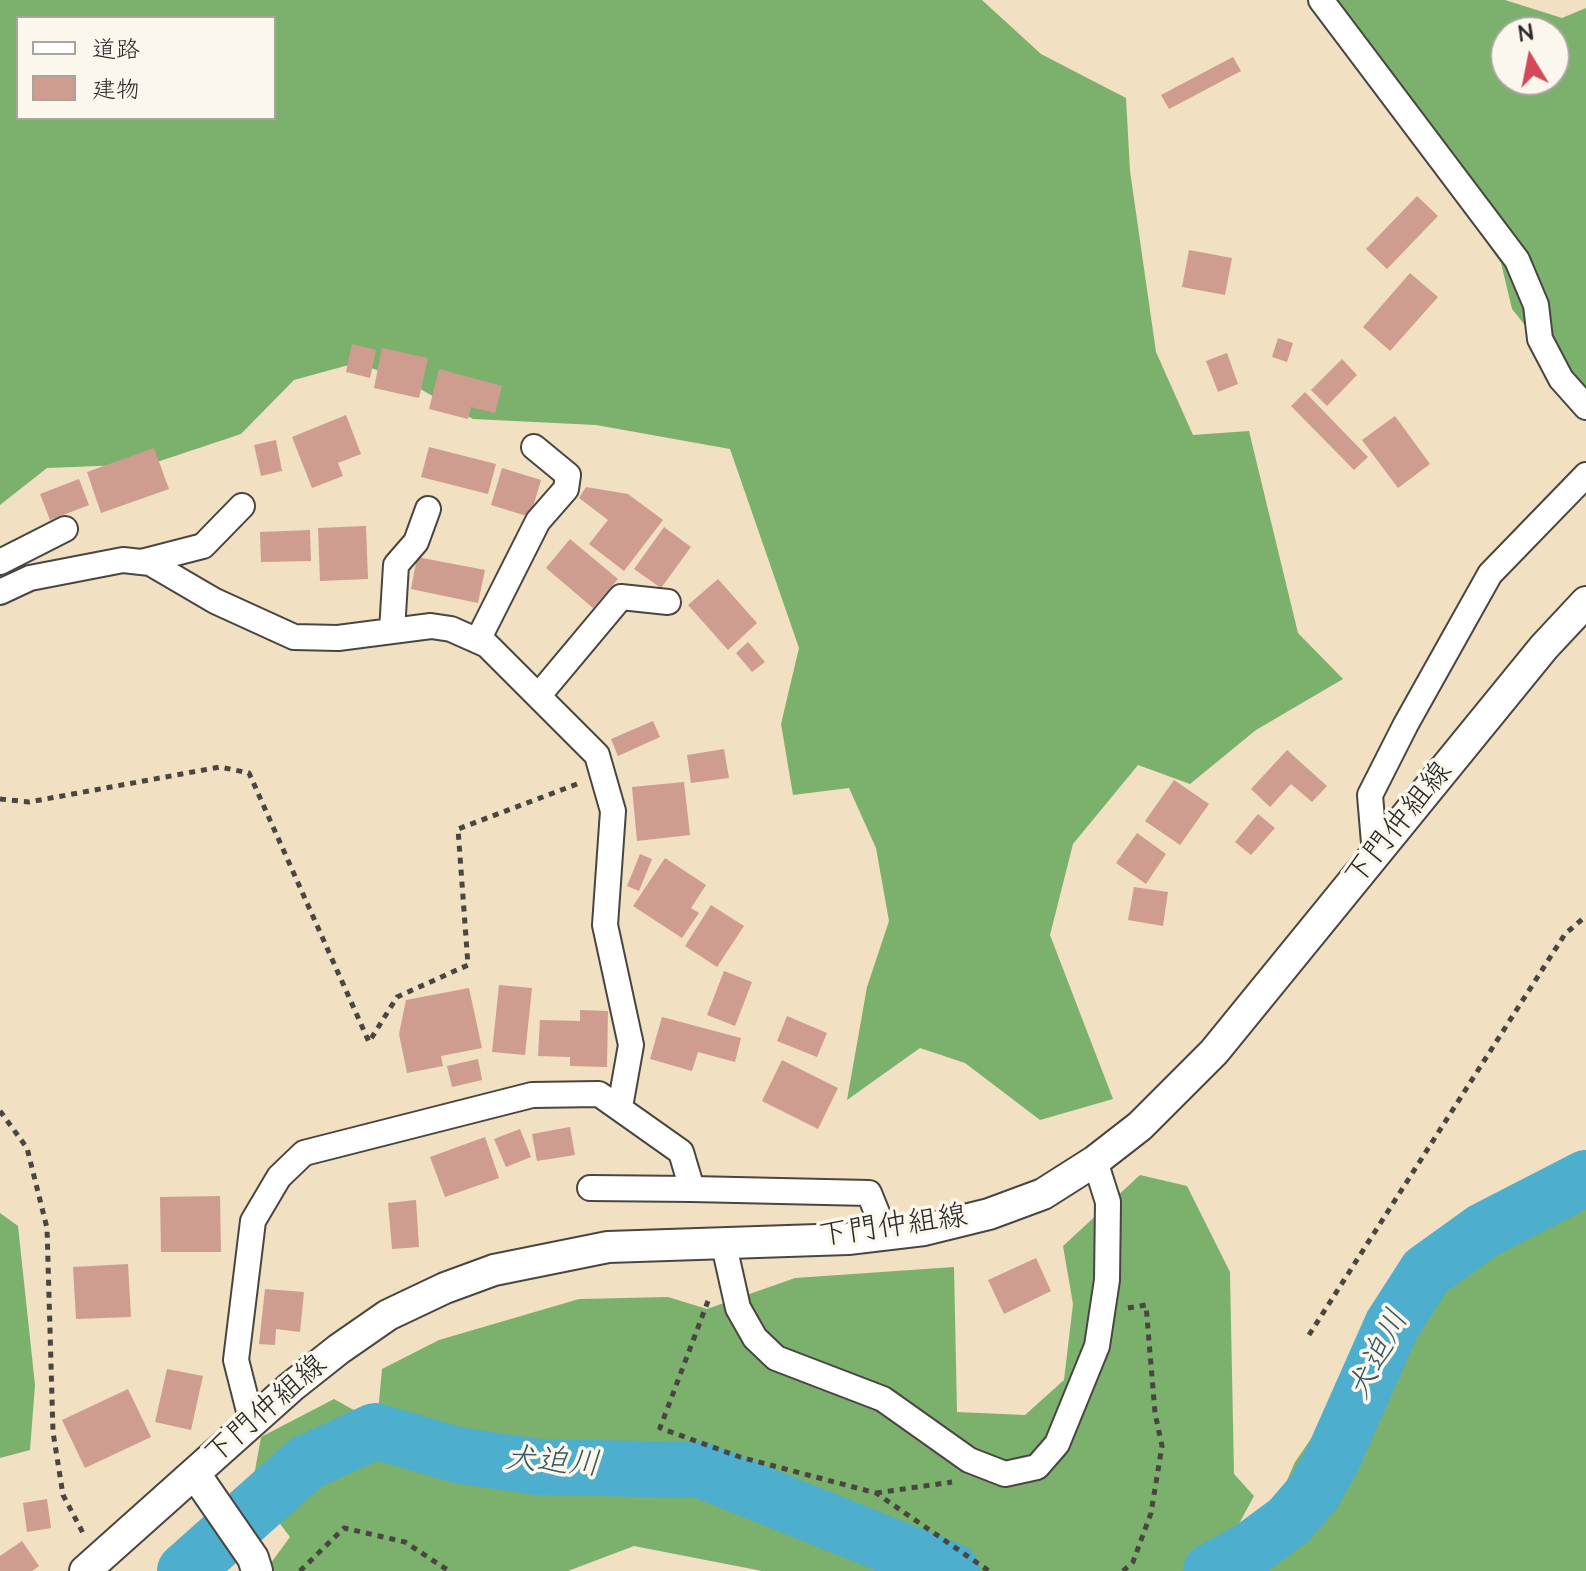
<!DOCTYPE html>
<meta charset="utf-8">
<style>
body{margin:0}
#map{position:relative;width:1586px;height:1571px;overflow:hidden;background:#f1e0c1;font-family:"Architects Daughter","Klee One",sans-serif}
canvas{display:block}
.legend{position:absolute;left:16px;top:16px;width:260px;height:104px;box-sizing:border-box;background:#fbf7ec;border:2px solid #a8a59f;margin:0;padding:10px 14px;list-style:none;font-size:24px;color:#2b2b2b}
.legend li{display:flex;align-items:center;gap:16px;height:40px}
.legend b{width:40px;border:2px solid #a8a59f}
.north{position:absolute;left:1490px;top:16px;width:80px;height:80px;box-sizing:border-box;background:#fbf7ec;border:2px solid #a8a59f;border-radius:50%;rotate:350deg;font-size:22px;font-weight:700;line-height:32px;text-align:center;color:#2b2b2b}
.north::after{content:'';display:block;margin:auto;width:28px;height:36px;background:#d1495b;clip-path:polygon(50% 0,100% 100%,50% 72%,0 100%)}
</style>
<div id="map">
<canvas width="1586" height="1571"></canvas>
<ul class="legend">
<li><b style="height:10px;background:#fff"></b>道路</li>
<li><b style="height:22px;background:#cf9c90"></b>建物</li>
</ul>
<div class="north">N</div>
</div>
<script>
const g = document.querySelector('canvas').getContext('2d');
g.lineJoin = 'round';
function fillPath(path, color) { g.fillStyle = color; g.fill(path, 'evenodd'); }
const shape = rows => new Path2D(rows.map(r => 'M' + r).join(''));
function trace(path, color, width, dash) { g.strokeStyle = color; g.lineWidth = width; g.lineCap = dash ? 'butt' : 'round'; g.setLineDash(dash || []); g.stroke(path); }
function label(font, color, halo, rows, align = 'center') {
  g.font = font + ' "Architects Daughter","Klee One",sans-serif'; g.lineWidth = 7; g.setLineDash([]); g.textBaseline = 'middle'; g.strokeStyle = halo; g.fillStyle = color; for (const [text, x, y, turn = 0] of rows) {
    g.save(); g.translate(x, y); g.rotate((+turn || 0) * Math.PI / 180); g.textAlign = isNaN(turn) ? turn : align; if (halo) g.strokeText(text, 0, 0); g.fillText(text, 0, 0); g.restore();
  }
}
fillPath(shape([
 [0,0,982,0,1041,54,1126,98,1130,171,1156,352,1193,435,1249,431,1298,633,1343,679,1256,730,1190,784,1138,765,1073,844,1050,935,1113,1099,1040,1120,965,1063,920,1048,847,1100,867,987,889,921,876,848,849,788,793,795,781,724,799,648,730,449,596,425,473,419,401,378,356,363,294,380,241,434,151,464,47,468,0,505],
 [18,18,274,18,274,118,18,118],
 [1329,0,1505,0,1562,18,1586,8,1586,395,1576,389,1512,309,1501,263,1393,111],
 [1506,32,1554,32,1554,80,1506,80],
 [1586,1165,1586,1571,1248,1571,1295,1462,1392,1321],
 [1140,1175,1187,1186,1230,1272,1234,1474,1254,1496,1220,1559,1197,1571,762,1571,634,1546,568,1571,265,1571,290,1537,252,1487,261,1437,334,1399,377,1423,382,1369,439,1340,579,1299,668,1297,707,1309,795,1278,954,1267,957,1412,1025,1415,1064,1380,1073,1304,1063,1246],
 [0,1213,18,1226,35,1385,30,1450,0,1458]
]), '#7cb16d');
trace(shape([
 [185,1571,306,1463,375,1431,457,1455,537,1467,701,1470,952,1571],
 [1211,1571,1251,1549,1289,1521,1314,1492,1333,1458,1392,1325,1426,1272,1483,1231,1586,1178]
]), '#4eaecd', 56);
fillPath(shape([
 [1233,57,1241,71,1169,109,1161,95],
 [1417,196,1438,216,1387,269,1366,249],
 [1189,250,1232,258,1225,295,1182,287],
 [1410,273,1438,297,1390,351,1363,327],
 [1278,338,1293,343,1287,362,1272,357],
 [352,344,376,350,370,378,346,372],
 [382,348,428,358,419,398,374,388],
 [1227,353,1238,384,1218,392,1206,361],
 [1342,359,1357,375,1327,406,1311,390],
 [439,369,502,386,495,413,471,407,468,419,429,409],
 [1305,392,1368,457,1354,470,1291,406],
 [346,415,361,454,338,463,343,476,312,488,292,437],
 [1395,416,1430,464,1398,488,1362,440],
 [276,440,282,471,261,476,254,445],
 [429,447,496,464,488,494,421,477],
 [154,448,169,489,101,513,87,472],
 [502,468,541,480,530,517,491,505],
 [79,479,89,505,50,520,40,494],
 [586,487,628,494,663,520,624,571,589,544,608,520,579,498],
 [366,526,368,579,320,581,318,528],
 [664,527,691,547,661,588,634,569],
 [310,530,311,561,261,562,260,532],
 [570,539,618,579,593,608,546,568],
 [417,557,485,570,478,603,411,589],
 [718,579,757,623,728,650,688,605],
 [748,642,765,662,752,672,736,653],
 [653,721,660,737,618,756,611,739],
 [724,749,729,778,691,783,687,755],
 [1287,750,1327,786,1312,802,1291,784,1270,807,1251,789],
 [1174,780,1209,804,1180,845,1145,821],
 [684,782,690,835,637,841,632,787],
 [1258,814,1275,828,1251,855,1235,842],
 [1137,833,1166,854,1146,884,1116,863],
 [640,854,652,859,639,891,627,886],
 [665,858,706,885,691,908,699,913,682,938,633,906],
 [1134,887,1168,892,1163,926,1128,920],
 [711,905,744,926,717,967,685,946],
 [724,971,752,982,735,1026,707,1015],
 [499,985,532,988,525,1055,492,1052],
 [469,988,482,1048,441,1056,443,1066,407,1073,399,1034,406,1000],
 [580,1010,608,1011,607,1067,570,1066,570,1057,538,1056,540,1020,580,1021],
 [787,1016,827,1033,817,1057,777,1041],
 [662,1017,741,1038,735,1062,698,1052,692,1071,650,1059],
 [478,1059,482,1080,452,1087,447,1066],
 [782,1060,838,1088,818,1129,762,1101],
 [570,1127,575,1155,537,1161,532,1134],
 [520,1129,531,1157,506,1167,494,1139],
 [485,1137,499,1178,445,1197,430,1157],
 [220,1196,221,1252,161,1252,160,1197],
 [416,1200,419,1247,392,1249,388,1203],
 [1036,1258,1051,1291,1004,1314,988,1280],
 [128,1264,131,1317,76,1319,73,1267],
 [265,1289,304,1292,300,1332,276,1329,275,1345,259,1344],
 [167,1369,203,1376,191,1430,155,1422],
 [128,1389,151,1437,85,1468,62,1420],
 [47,1499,51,1528,27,1532,23,1503],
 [22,1541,39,1566,32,1571,0,1571,0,1556]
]), '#cf9c90');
const minor = shape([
 [1321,0,1517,260,1536,305,1540,339,1561,379,1586,407],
 [0,562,65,529],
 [141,562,203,546,242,506],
 [0,592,30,578,123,560,150,563,215,601,294,637,338,638,431,626,451,629,487,645,597,755,613,811,605,925,631,1045,620,1107],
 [392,631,396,565,416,542,428,509],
 [478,640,538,521,566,489,568,475,534,447],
 [539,695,621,597,668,602],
 [1375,855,1370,795,1406,724,1490,574,1586,475],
 [590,1188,692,1189],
 [723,1241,738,1308,755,1338,776,1358,883,1399,969,1460,1005,1474,1037,1467,1057,1444,1097,1346,1107,1280,1108,1202,1095,1161],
 [252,1423,236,1360,253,1221,279,1177,304,1153,532,1095,599,1094,681,1152,692,1189,869,1193,886,1235]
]);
const tertiary = shape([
 [195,1474,253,1558,257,1571],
 [85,1571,291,1387,339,1349,388,1315,445,1288,494,1270,608,1247,848,1239,924,1230,989,1214,1043,1194,1095,1161,1140,1126,1214,1052,1544,647,1586,602]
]);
trace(minor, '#494642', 28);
trace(tertiary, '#494642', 34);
trace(shape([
 [0,799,29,802,220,767,249,773,369,1042,397,997,468,965,458,829,577,784],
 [0,1111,27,1148,47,1228,53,1432,63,1495,83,1533],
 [708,1301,660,1428,740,1457,876,1493,989,1571],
 [1309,1335,1565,934,1586,916],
 [876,1493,952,1482],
 [300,1571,344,1528,405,1542,449,1571],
 [1123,1571,1133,1562,1151,1513,1162,1446,1155,1413,1146,1305,1128,1308]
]), '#494642', 5, [6, 6]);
trace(minor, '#fff', 24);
trace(tertiary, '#fff', 30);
label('30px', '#2b2b2b', '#fbf7ec', [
 ["下門仲組線",1400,825,-51],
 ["下門仲組線",893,1228,-8],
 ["下門仲組線",267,1411,-41]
]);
label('italic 32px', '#375964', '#fbf7ec', [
 ["犬迫川",1380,1356,-63],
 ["犬迫川",552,1464,4]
]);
</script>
